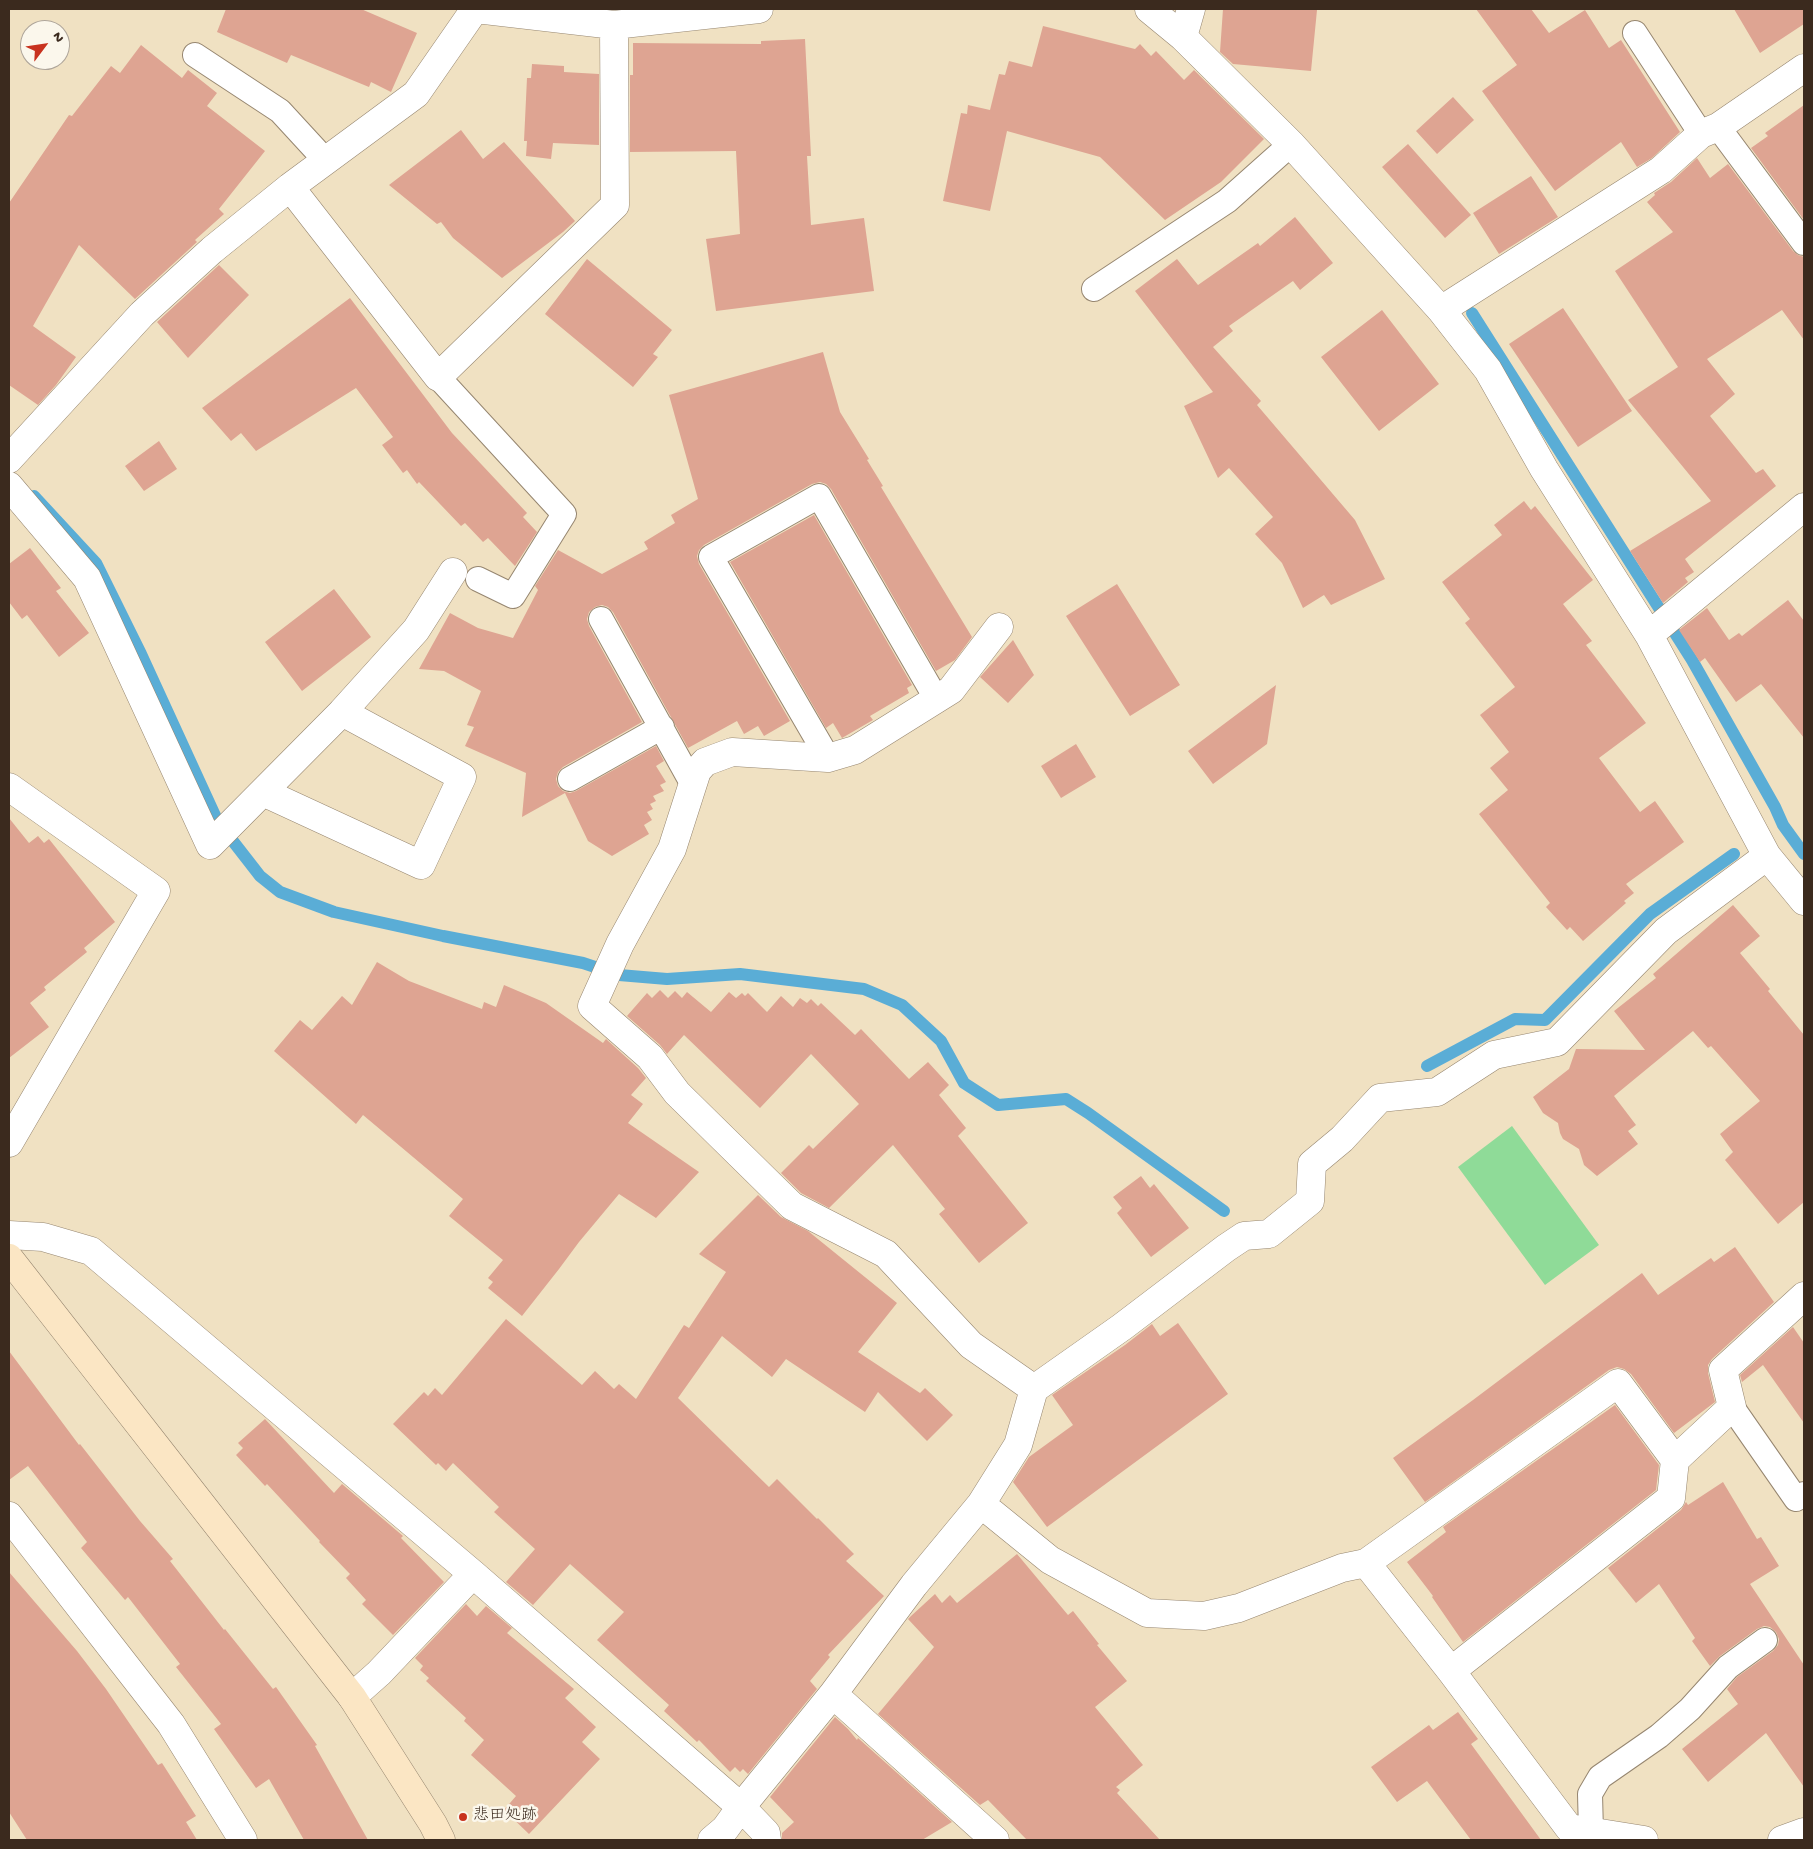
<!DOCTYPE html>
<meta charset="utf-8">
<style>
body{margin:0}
#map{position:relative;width:1813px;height:1849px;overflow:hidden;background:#f0e1c2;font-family:"Gochi Hand",sans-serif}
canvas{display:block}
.frame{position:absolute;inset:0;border:10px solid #3b2a1e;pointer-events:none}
.north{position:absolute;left:20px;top:20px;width:50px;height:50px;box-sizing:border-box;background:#fbf7ec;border:1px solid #aea59a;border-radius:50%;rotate:59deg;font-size:14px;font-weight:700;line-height:20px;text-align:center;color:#3b2a1e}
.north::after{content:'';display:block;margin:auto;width:18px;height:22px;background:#c8321e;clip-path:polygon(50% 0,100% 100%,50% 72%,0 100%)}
</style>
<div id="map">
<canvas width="1813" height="1849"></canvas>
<div class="frame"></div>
<div class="north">N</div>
</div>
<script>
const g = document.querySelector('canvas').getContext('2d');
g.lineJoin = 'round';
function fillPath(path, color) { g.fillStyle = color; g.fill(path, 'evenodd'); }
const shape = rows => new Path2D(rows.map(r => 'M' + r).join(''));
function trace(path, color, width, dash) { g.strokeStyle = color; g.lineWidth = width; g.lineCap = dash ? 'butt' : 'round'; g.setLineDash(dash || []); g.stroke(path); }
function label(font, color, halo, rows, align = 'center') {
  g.font = font + ' "Gochi Hand","Klee One",sans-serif'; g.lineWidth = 5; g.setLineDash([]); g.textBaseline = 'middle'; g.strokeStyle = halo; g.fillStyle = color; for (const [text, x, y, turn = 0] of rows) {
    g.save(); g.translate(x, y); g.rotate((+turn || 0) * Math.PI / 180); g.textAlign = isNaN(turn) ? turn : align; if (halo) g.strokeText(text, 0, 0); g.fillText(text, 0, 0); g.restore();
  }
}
fillPath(shape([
 [1512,1126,1599,1245,1545,1285,1458,1167]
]), '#8fdb98');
trace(shape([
 [1472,313,1692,660,1775,807,1783,825,1804,854],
 [34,496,96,563,141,654,218,822,260,876,280,892,334,912,443,936,583,963,619,975,667,979,740,974,864,989,902,1005,941,1041,964,1083,998,1105,1066,1099,1088,1113,1224,1211],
 [1427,1066,1515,1019,1545,1020,1650,914,1734,854]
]), '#5aadd6', 12);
fillPath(shape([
 [226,9,361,9,417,33,391,92,371,82,369,87,291,55,287,63,217,32],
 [1223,9,1317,10,1311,71,1233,64,1220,52],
 [1476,9,1531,9,1549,33,1585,10,1609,48,1621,40,1680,132,1652,158,1637,167,1621,142,1555,191,1482,91,1517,65],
 [1734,9,1804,9,1804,24,1760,53],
 [1043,26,1135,49,1140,44,1151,56,1156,51,1184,80,1194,70,1264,139,1221,182,1165,220,1100,157,1007,131,990,211,943,201,961,113,967,114,968,105,990,110,999,74,1005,75,1009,61,1032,67],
 [805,39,811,156,807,156,811,225,864,218,874,291,716,311,706,239,740,234,736,151,630,152,630,75,633,75,633,43,761,44,761,41],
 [141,45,182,78,188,70,217,93,207,106,265,151,219,209,224,214,195,240,197,242,135,299,79,245,33,326,76,357,56,385,38,405,9,385,9,203,69,115,72,116,111,66,120,73],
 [532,64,564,66,564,72,599,74,599,145,553,143,551,159,526,156,527,141,524,141,527,78,531,78],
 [1453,97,1474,120,1437,154,1416,131],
 [1804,105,1804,220,1751,148,1768,136,1765,133],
 [461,130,483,159,504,142,575,221,563,232,502,278,453,238,441,222,437,224,389,185],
 [1408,144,1471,215,1445,238,1382,167],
 [1697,158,1710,178,1728,164,1793,251,1798,255,1804,257,1804,340,1782,310,1707,359,1735,394,1710,416,1756,473,1763,469,1776,486,1685,559,1694,572,1685,578,1688,582,1663,603,1630,551,1711,501,1628,400,1678,367,1615,271,1673,232,1647,202,1655,195,1654,193,1671,182],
 [1531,176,1558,217,1499,254,1473,213],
 [1295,217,1333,263,1300,290,1293,281,1229,326,1233,331,1213,347,1261,401,1257,405,1355,520,1385,579,1331,605,1324,595,1303,608,1282,563,1255,534,1273,517,1229,468,1218,478,1184,406,1213,392,1135,291,1177,259,1198,285,1258,243,1260,246],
 [587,259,672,330,653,354,658,357,633,387,545,314],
 [219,265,249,295,188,358,157,322],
 [350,298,452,433,527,513,523,517,537,532,515,566,488,538,483,542,465,523,461,526,419,482,417,484,407,470,403,473,382,445,393,437,356,388,256,451,241,433,231,441,202,408],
 [1563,308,1632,411,1578,447,1509,344],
 [1382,310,1439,384,1379,431,1321,357],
 [823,352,840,412,869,459,867,460,883,486,881,487,972,637,955,660,936,671,831,489,826,484,820,482,812,484,704,545,699,550,697,556,699,564,790,721,764,736,758,726,744,734,737,721,688,748,613,612,608,607,602,605,595,607,589,612,587,619,589,626,642,722,563,767,558,772,556,779,558,786,563,791,570,793,576,791,656,746,664,761,656,766,666,782,660,785,664,791,653,796,656,801,650,804,653,809,647,812,652,820,644,825,649,834,612,856,588,841,565,793,522,817,526,773,465,746,474,727,467,725,481,691,444,671,419,669,450,613,478,628,513,638,538,590,535,586,558,550,602,574,648,549,644,542,675,523,671,515,698,499,669,395],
 [159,441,177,469,144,491,125,466],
 [1524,501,1531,510,1535,506,1593,580,1563,604,1592,641,1586,645,1646,723,1599,758,1640,812,1655,801,1684,842,1626,884,1634,893,1624,901,1626,903,1583,941,1570,927,1567,930,1546,907,1550,903,1479,814,1508,790,1490,768,1509,752,1480,715,1515,687,1465,623,1470,619,1442,582,1502,535,1494,525],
 [814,515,912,685,907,688,909,693,870,716,873,720,842,738,833,723,826,728,730,562],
 [30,548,61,588,56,591,89,633,59,657,27,615,22,619,9,602,9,564],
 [1117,584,1180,685,1130,716,1066,616],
 [334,589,371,637,302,691,265,642],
 [1788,600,1804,621,1804,738,1761,684,1736,702,1705,658,1700,662,1679,630,1707,608,1729,640,1739,633,1742,636],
 [1013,640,1034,675,1008,703,980,677],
 [1276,685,1267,744,1213,784,1188,751],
 [1076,744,1096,777,1061,798,1041,766],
 [9,818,29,843,38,836,44,843,49,839,115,922,84,948,87,952,44,987,46,990,30,1003,49,1027,9,1058],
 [1733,905,1760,936,1740,953,1770,989,1768,991,1804,1035,1804,1202,1778,1224,1725,1160,1733,1152,1720,1134,1760,1101,1711,1046,1708,1048,1693,1031,1614,1096,1636,1125,1628,1131,1638,1144,1597,1176,1584,1165,1579,1149,1563,1139,1560,1133,1558,1123,1543,1113,1533,1097,1569,1069,1576,1049,1645,1050,1614,1011,1656,978,1653,974],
 [377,962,409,981,482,1009,484,1002,496,1007,504,985,546,1003,603,1043,606,1039,638,1068,646,1078,631,1095,643,1104,628,1123,699,1172,656,1218,619,1194,579,1242,559,1269,522,1316,488,1288,493,1282,488,1278,503,1260,449,1216,463,1199,363,1115,356,1124,274,1051,300,1020,312,1030,342,996,352,1005],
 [660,990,668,998,675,991,682,998,687,992,711,1012,729,992,736,998,742,993,745,996,748,993,767,1012,781,996,793,1007,800,998,807,1003,811,999,818,1006,821,1003,855,1035,861,1029,909,1079,928,1062,949,1085,939,1095,966,1128,958,1136,1028,1223,979,1263,939,1214,945,1209,893,1145,829,1208,801,1193,781,1173,809,1145,813,1149,859,1104,811,1054,760,1108,684,1035,667,1054,660,1045,627,1016,647,993,652,998],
 [1141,1176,1150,1188,1154,1184,1189,1228,1151,1257,1117,1213,1122,1208,1113,1197],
 [758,1195,781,1217,808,1231,897,1303,858,1352,920,1393,925,1388,953,1415,927,1441,878,1392,865,1412,786,1359,772,1377,722,1336,678,1398,769,1487,777,1479,817,1519,818,1518,854,1554,846,1561,884,1596,828,1655,830,1657,810,1681,817,1689,748,1774,743,1769,740,1772,735,1767,730,1772,699,1740,697,1742,664,1711,669,1705,597,1640,624,1612,570,1564,533,1605,506,1582,535,1549,494,1512,499,1507,453,1463,446,1471,438,1463,436,1465,393,1424,424,1392,428,1396,435,1388,442,1395,506,1319,582,1385,595,1371,614,1389,619,1384,636,1399,684,1325,689,1328,726,1272,699,1254],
 [1735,1247,1774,1302,1712,1359,1708,1365,1708,1373,1715,1402,1674,1433,1631,1374,1624,1369,1617,1367,1609,1370,1425,1502,1393,1458,1473,1400,1642,1273,1658,1295,1711,1258,1714,1262],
 [1178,1323,1228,1394,1047,1527,1013,1482,1029,1457,1073,1425,1052,1395,1125,1345,1152,1324,1160,1336],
 [1793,1327,1804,1343,1804,1423,1763,1365,1742,1382,1740,1375],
 [9,1351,79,1445,80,1444,140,1521,173,1559,170,1561,224,1630,225,1629,273,1689,276,1687,317,1745,315,1746,368,1840,304,1840,269,1779,256,1788,214,1729,221,1724,176,1667,180,1664,128,1597,125,1600,81,1548,87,1542,28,1466,9,1480],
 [1615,1405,1659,1465,1656,1490,1463,1642,1432,1597,1433,1596,1407,1562,1446,1532,1443,1527],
 [265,1419,334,1493,342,1484,403,1536,401,1538,444,1582,393,1635,362,1604,366,1600,346,1578,350,1574,319,1542,320,1541,267,1484,265,1486,236,1455,243,1448,238,1443],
 [1723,1482,1757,1539,1761,1537,1779,1566,1750,1584,1804,1665,1804,1787,1766,1733,1708,1782,1682,1749,1738,1704,1727,1689,1737,1677,1773,1651,1778,1645,1779,1639,1776,1632,1770,1627,1764,1626,1757,1629,1720,1656,1710,1666,1692,1641,1695,1638,1659,1584,1636,1603,1608,1568,1681,1510,1686,1502,1688,1505],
 [1017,1554,1068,1615,1073,1611,1099,1644,1097,1645,1127,1681,1095,1707,1143,1765,1116,1787,1120,1790,1117,1793,1160,1840,1027,1840,988,1800,980,1805,878,1714,934,1647,908,1619,911,1616,935,1594,942,1603,950,1595,957,1603],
 [9,1572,77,1651,106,1689,158,1765,162,1763,196,1816,186,1822,197,1840,27,1840,9,1812],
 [466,1604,477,1616,486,1606,512,1628,507,1633,574,1689,565,1698,596,1727,582,1742,600,1759,529,1834,504,1810,516,1796,471,1755,484,1740,464,1721,466,1718,426,1681,429,1678,420,1670,423,1666,415,1658],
 [1458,1712,1478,1739,1471,1744,1541,1840,1471,1840,1427,1781,1397,1802,1371,1767,1429,1725,1433,1730],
 [835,1717,848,1729,857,1740,858,1738,952,1822,922,1840,782,1840,782,1833,794,1822,770,1797]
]), '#dea492');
const lane = shape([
 [1635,33,1701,134],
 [195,55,280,111,326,161],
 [1718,127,1804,243],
 [1094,289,1227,201,1291,144],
 [438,377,564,514,513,596,478,579],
 [601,619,693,785],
 [828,758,711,557,819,496,937,700],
 [570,779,662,727],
 [1732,1407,1796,1499,1804,1494],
 [1591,1832,1590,1794,1600,1777,1659,1736,1690,1709,1728,1667,1765,1640]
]);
const street = shape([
 [476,9,614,25,759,9],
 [1149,9,1183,37,1291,144,1441,310,1488,370,1544,469,1649,635,1767,856,1804,901],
 [1183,37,1191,9],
 [290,187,438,377,615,205,614,25],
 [1441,310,1661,170,1701,134,1718,127,1804,68],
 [9,459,142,314,212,250,290,187,416,94,475,9],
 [9,486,87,578,210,845,342,712,416,630,453,572],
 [999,627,951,690,855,750,828,758,732,752,705,762,697,771,672,849,620,944,592,1006,650,1057,677,1093,792,1206,886,1254,971,1345,1034,1389],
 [1649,635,1804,507],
 [9,787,156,891,9,1143],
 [263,792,421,865,462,777,342,712],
 [9,1235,43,1237,91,1251,473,1574,741,1807,766,1833,767,1840],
 [981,1504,1050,1560,1147,1613,1204,1616,1239,1608,1342,1568,1366,1563,1618,1383,1675,1460],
 [9,1516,171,1724,243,1840],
 [1366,1563,1451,1671,1569,1828,1644,1840],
 [1451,1671,1671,1498,1675,1460,1732,1407,1723,1370,1804,1296],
 [833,1694,995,1840],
 [352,1697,379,1673,473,1574],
 [712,1840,725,1829,741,1807,833,1694,914,1585,981,1504,1018,1445,1034,1389,1122,1327,1226,1248,1244,1236,1269,1234,1310,1201,1312,1164,1342,1139,1380,1098,1437,1092,1494,1055,1557,1042,1666,931,1767,856],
 [1782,1840,1804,1832]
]);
const secondary = shape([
 [9,1258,352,1697,433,1824,441,1840]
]);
trace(lane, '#968670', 26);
trace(street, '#968670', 29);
trace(secondary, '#968670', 29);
trace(lane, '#fff', 24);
trace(street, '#fff', 28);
trace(secondary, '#fbe6c4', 28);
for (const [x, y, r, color] of [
 [463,1817,5,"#c8321e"]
]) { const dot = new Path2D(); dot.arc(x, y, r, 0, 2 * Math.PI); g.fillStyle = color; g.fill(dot); trace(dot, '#fbf7ec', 2); }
label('16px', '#3b2a1e', '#fbf7ec', [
 ["悲田処跡",473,1817]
], 'left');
</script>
